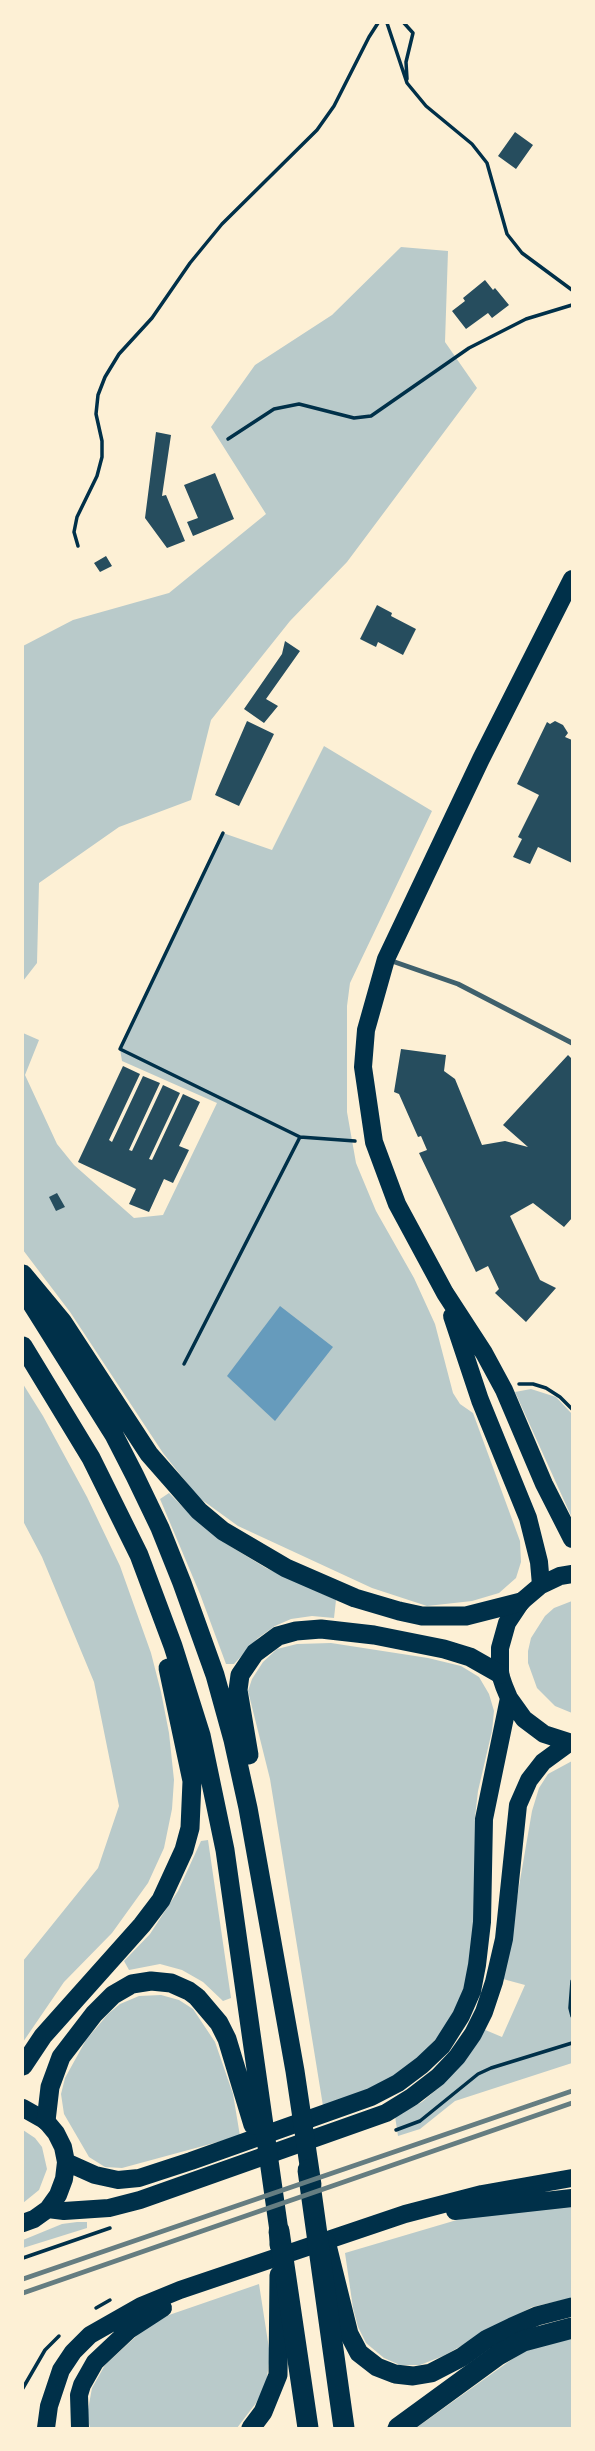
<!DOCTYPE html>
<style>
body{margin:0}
#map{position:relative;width:595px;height:2451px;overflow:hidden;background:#fdf0d5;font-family:"DejaVu Sans",sans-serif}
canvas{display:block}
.frame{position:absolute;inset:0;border:24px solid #fdf0d5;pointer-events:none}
</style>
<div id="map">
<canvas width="595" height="2451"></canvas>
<div class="frame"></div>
</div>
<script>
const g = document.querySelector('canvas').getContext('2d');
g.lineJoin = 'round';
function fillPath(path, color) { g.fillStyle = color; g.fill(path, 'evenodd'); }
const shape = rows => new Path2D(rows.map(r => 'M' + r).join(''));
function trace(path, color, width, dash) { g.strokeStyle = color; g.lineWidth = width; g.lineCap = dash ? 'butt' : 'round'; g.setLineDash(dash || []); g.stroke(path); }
fillPath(shape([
 [401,247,448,251,445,342,477,388,347,562,290,621,211,720,191,800,119,827,39,883,37,963,23,981,23,646,73,620,169,593,266,514,211,427,255,365,332,315],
 [324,746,432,811,350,983,347,1006,347,1112,356,1163,376,1211,414,1278,435,1324,453,1393,460,1404,473,1413,520,1541,521,1562,516,1578,499,1593,472,1601,427,1606,372,1588,238,1526,198,1497,163,1453,70,1312,23,1250,23,1033,39,1040,25,1075,57,1144,74,1165,134,1218,163,1215,217,1103,122,1061,120,1049,223,833,272,850],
 [23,1384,43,1416,87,1497,120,1566,151,1653,161,1692,169,1733,174,1780,172,1809,164,1848,148,1883,112,1933,64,1982,23,2042,23,1961,98,1868,119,1806,94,1682,42,1557,23,1521],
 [531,1389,556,1397,572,1414,572,1518,515,1392],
 [169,1493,191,1515,225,1543,266,1568,336,1600,334,1618,312,1616,291,1619,275,1626,258,1638,234,1664,226,1664,200,1594,160,1499],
 [572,1601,572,1713,555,1706,537,1688,528,1663,528,1651,531,1638,545,1616,554,1608],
 [331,1643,428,1658,461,1666,479,1677,489,1694,494,1711,492,1731,478,1791,475,1817,475,1938,470,1976,449,2024,431,2045,410,2065,389,2079,364,2091,323,2106,270,1779,248,1691,252,1679,263,1662,277,1649,297,1644],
 [572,1761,572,2063,455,2101,420,2129,398,2136,395,2116,422,2102,444,2083,483,2029,502,2037,525,1985,503,1979,532,1811,539,1788,548,1774],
 [208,1840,231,1998,223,2001,203,1982,182,1970,160,1964,129,1970,124,1961,150,1934,178,1891,201,1841],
 [161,1995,179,2000,193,2009,215,2042,233,2094,240,2136,122,2168,105,2167,89,2157,64,2114,61,2094,65,2078,86,2040,108,2014,120,2004,139,1996],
 [23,2130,35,2138,42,2147,47,2169,39,2190,23,2203],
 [572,2205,572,2298,532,2307,443,2356,420,2365,400,2365,384,2358,366,2343,358,2327,353,2308,345,2253,467,2217],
 [77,2222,87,2222,87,2228,23,2248,23,2240,62,2224],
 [259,2284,270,2355,266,2385,256,2403,237,2428,90,2428,87,2415,92,2388,105,2365,143,2330,169,2315],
 [572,2337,572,2428,416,2428,511,2360,530,2348]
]), '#b9caca');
fillPath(shape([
 [280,1306,333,1347,275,1421,227,1376]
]), '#669bbc');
fillPath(shape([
 [515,132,533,145,516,169,498,156],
 [485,280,493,290,495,288,509,305,492,318,488,313,466,329,452,311,465,301,463,298],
 [156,432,171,435,162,496,166,495,185,541,167,548,145,518],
 [215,473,234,519,193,536,187,522,198,518,184,485],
 [106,556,112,566,100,572,94,563],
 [377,605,392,613,391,616,416,629,403,655,378,642,376,647,360,639],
 [285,641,300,651,266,699,278,706,264,723,244,709,282,654],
 [247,721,274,734,239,806,215,795],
 [555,721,563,725,568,733,565,737,572,740,572,863,538,847,530,864,513,857,522,839,518,837,539,795,517,784,547,722,550,724],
 [401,1049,446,1055,444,1071,455,1079,482,1145,505,1141,528,1147,503,1125,568,1055,572,1059,572,1218,564,1227,533,1203,510,1216,540,1280,556,1288,526,1322,495,1293,499,1289,488,1266,476,1272,419,1153,427,1150,421,1136,418,1137,399,1094,394,1092],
 [123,1066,140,1074,109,1140,112,1142,143,1076,160,1083,129,1150,132,1151,163,1085,180,1093,149,1159,152,1160,183,1094,200,1102,179,1146,189,1150,173,1183,164,1179,149,1212,129,1204,136,1189,78,1162],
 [57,1193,65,1207,56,1211,49,1197]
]), '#264d5e');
trace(shape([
 [387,23,407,83,426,106,472,144,487,163,507,234,522,253,572,290],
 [404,23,413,33,406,62,407,79],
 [228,439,274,409,299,404,354,418,371,416,469,348,526,319,572,305],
 [78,546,74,532,77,517,97,476,102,457,102,441,96,414,98,395,105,377,119,354,152,318,190,263,222,224,317,130,334,106,369,37,378,23],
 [223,833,120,1049,300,1137,355,1141],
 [184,1364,300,1137],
 [519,1384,533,1384,546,1388,560,1397,572,1409],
 [572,1981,570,2008,572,2016],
 [396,2130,420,2121,478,2074,491,2068,572,2043],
 [23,2258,110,2228],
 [96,2308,110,2300],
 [23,2388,45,2350,59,2336]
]), '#003049', 3.5);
trace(shape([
 [389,960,458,984,572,1043]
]), '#3f606c', 5);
trace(shape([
 [572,579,481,759,386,959,366,1030,363,1067,374,1142,397,1204,445,1293,484,1353,504,1390,544,1484,572,1539],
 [452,1316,480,1400,528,1518,539,1562,541,1585],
 [572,1574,560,1576,541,1585,521,1602,507,1623,500,1648,500,1674,504,1686,509,1698,524,1719,544,1734,572,1743],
 [23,2108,46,2121,56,2133,63,2147,66,2162,64,2179,58,2195,48,2209,34,2219,23,2223],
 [66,2162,95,2175,118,2180,139,2178,191,2161,371,2097,398,2083,422,2065,442,2046,461,2016,472,1991,477,1965,482,1922,484,1819,509,1698],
 [48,2209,64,2211,109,2208,140,2200,386,2113,412,2097,438,2077,457,2057,473,2034,484,2012,494,1982,504,1939,518,1805,529,1780,543,1762,569,1743],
 [455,2211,572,2198],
 [46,2428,49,2406,61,2370,73,2352,90,2335,141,2306,180,2290,405,2214,482,2194,572,2178],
 [80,2428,79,2395,82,2385,95,2362,129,2330,163,2308]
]), '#003049', 18);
trace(shape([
 [23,1274,62,1321,149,1454,199,1511,223,1531,286,1568,355,1598,399,1611,422,1616,466,1616,521,1602],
 [23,1290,114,1435,135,1476,160,1528,182,1583,215,1675,233,1740,248,1808,295,2071,312,2185],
 [23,1346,91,1458,139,1555,173,1646,201,1735,225,1850,279,2231,279,2245],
 [249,1755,238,1690,240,1675,255,1653,278,1636,296,1631,321,1629,374,1635,444,1649,470,1657,500,1674],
 [23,2066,43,2036,142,1925,161,1900,184,1850,190,1828,192,1781,168,1668],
 [46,2121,50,2087,61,2057,94,2014,113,1995,132,1984,151,1981,171,1983,189,1991,197,1997,219,2023,227,2039,253,2125],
 [326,2241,349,2334,359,2353,377,2367,395,2374,413,2376,431,2373,462,2357,487,2339,512,2327,537,2316,572,2307],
 [251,2428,263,2412,278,2375,279,2275]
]), '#003049', 19);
trace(shape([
 [308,2170,344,2428],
 [279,2231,308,2428],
 [398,2428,498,2355,523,2341,572,2328]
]), '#003049', 21);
trace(shape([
 [23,2279,572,2091],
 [23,2293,572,2103]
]), '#657d81', 5);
</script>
